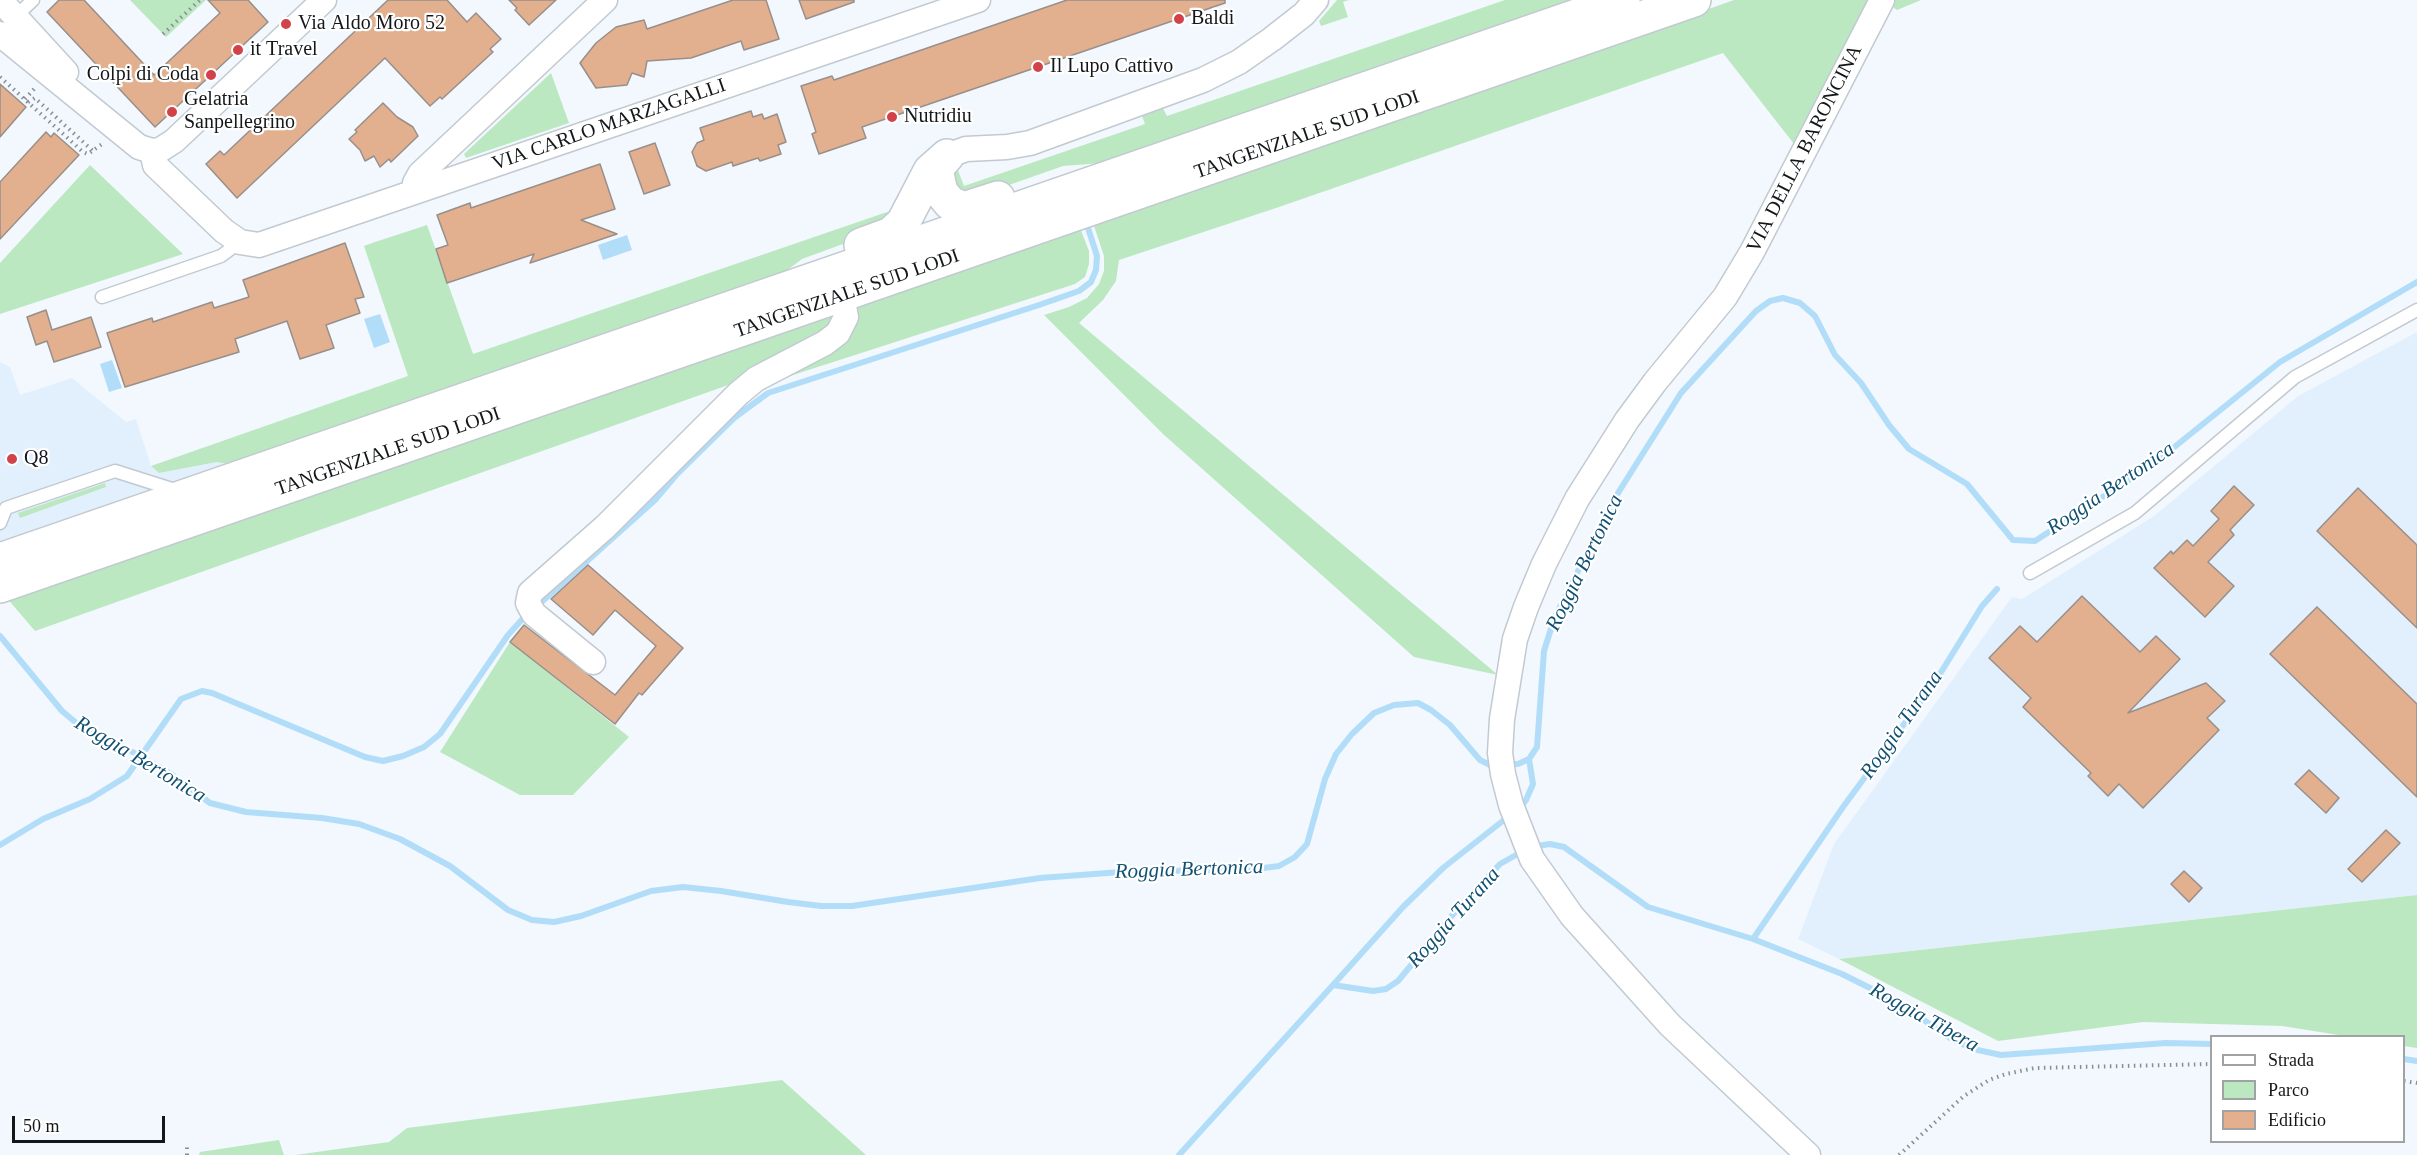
<!DOCTYPE html>
<style>
body{margin:0}
#map{position:relative;width:2417px;height:1155px;overflow:hidden;background:#f2f8fe;font-family:"Times New Roman",serif}
canvas{display:block}
.legend{position:absolute;left:2210px;top:1035px;width:195px;height:108px;box-sizing:border-box;background:#fff;border:2px solid #a1a2a3;margin:0;padding:8px 10px;list-style:none;font-size:18px;color:#141719}
.legend li{display:flex;align-items:center;gap:12px;height:30px}
.legend b{width:30px;border:2px solid #a1a2a3}
.scale{position:absolute;left:12px;top:1116px;width:153px;height:27px;box-sizing:border-box;border:3px solid #141719;border-top:0;padding-left:8px;font-size:18px;line-height:21px;white-space:nowrap;color:#141719;-webkit-text-stroke:4px #fff;paint-order:stroke}
</style>
<div id="map">
<canvas width="2417" height="1155"></canvas>
<ul class="legend">
<li><b style="height:8px;background:#fff"></b>Strada</li>
<li><b style="height:16px;background:#bbe8c1"></b>Parco</li>
<li><b style="height:16px;background:#e2b08f"></b>Edificio</li>
</ul>
<div class="scale">50 m</div>
</div>
<script>
const g = document.querySelector('canvas').getContext('2d');
g.lineJoin = 'round';
function fillPath(path, color) { g.fillStyle = color; g.fill(path, 'evenodd'); }
const shape = rows => new Path2D(rows.map(r => 'M' + r).join(''));
function trace(path, color, width, dash) { g.strokeStyle = color; g.lineWidth = width; g.lineCap = dash ? 'butt' : 'round'; g.setLineDash(dash || []); g.stroke(path); }
function label(font, color, halo, rows, align = 'center') {
  g.font = font + ' "Times New Roman",serif'; g.lineWidth = 4.5; g.setLineDash([]); g.textBaseline = 'middle'; g.strokeStyle = halo; g.fillStyle = color; for (const [text, x, y, turn = 0] of rows) {
    g.save(); g.translate(x, y); g.rotate((+turn || 0) * Math.PI / 180); g.textAlign = isNaN(turn) ? turn : align; if (halo) g.strokeText(text, 0, 0); g.fillText(text, 0, 0); g.restore();
  }
}
fillPath(shape([
 [2417,332,2417,895,1839,959,1798,939,1834,844,2012,597,2022,599,2154,516,2298,396],
 [0,362,10,367,20,395,72,378,126,422,136,419,151,466,159,473,217,462,238,466,0,548]
]), '#e2f0fd');
fillPath(shape([
 [130,0,206,0,166,37],
 [1337,0,1349,0,1343,2,1348,17,1321,26,1319,21],
 [1505,0,1575,0,1102,163,1063,166,972,198,965,199,948,175,956,165,964,186,1145,124,1139,108,1159,101,1167,116],
 [1734,0,1872,0,1794,144,1723,53,1279,207,1119,260,1116,281,1103,300,1079,323,1498,675,1414,657,1163,434,1044,315,1069,307,1087,298,1099,284,1104,271,1104,256,1094,226],
 [1890,0,1921,0,1897,10,1888,4],
 [551,73,569,123,466,158,464,154],
 [90,165,183,254,0,314,0,263],
 [890,211,891,218,873,233,802,259,773,281,238,466,217,462,159,473,151,466,408,376,364,246,372,243,427,225,473,354],
 [1080,228,1089,251,1089,264,1085,277,1075,284,793,375,755,391,731,384,35,631,6,597],
 [105,483,106,487,20,518,18,513],
 [510,642,629,737,573,795,520,795,440,752],
 [2417,895,2417,1048,2404,1046,2404,1036,2345,1036,2282,1026,2143,1022,1998,1041,1839,959],
 [782,1080,866,1155,295,1155,389,1142,407,1128],
 [279,1140,284,1155,199,1155,200,1152]
]), '#bbe8c1');
fillPath(shape([
 [627,235,632,250,603,260,598,245],
 [380,314,390,342,374,348,364,319],
 [112,360,122,388,109,392,100,364]
]), '#b2ddf9');
trace(shape([
 [537,606,655,500,677,474,734,418,768,393,1039,305,1079,291,1091,282,1096,270,1097,256,1088,228],
 [0,636,62,711,86,731,103,741,122,746,171,774,210,803,246,812,322,818,359,824,400,839,450,866,508,910,532,920,554,922,581,916,651,891,683,887,721,891,788,902,821,906,852,906,1040,878,1121,872,1256,869,1279,866,1295,857,1307,844,1325,779,1336,754,1352,734,1374,713,1394,705,1418,703,1431,710,1450,725,1480,760,1490,765,1498,765],
 [1508,764,1518,764,1529,759,1537,747,1544,651,1554,619,1613,501,1681,393,1756,311,1770,301,1783,298,1800,303,1815,316,1835,355,1861,383,1889,425,1909,449,1967,484,2013,540,2035,541,2152,465,2280,362,2417,282],
 [1520,808,1526,800,1533,784,1529,759],
 [0,845,43,819,90,799,127,776,181,699,202,691,212,693,365,757,383,761,403,756,424,747,440,734,508,635,527,614],
 [1532,847,1550,844,1564,847,1648,907,1753,939,1843,807,1935,682,1982,606,1997,589],
 [1753,939,1842,974,1896,1001,1950,1038,1973,1049,2001,1055,2166,1043,2212,1044],
 [1333,985,1403,907,1443,868,1509,816],
 [2404,1059,2417,1061],
 [1179,1155,1333,985,1373,991,1386,989,1398,981,1455,912,1500,864,1523,851]
]), '#b2ddf9', 6);
const building = shape([
 [59,0,84,0,154,75,220,13,208,0,248,0,268,22,155,127,47,12,59,0],
 [388,0,447,0,467,22,476,13,501,39,490,49,493,52,442,99,440,97,430,106,385,58,237,198,206,164,220,151,224,155,388,0],
 [509,0,556,0,529,25,515,10,517,8,509,0],
 [733,0,766,0,779,39,744,50,741,41,691,58,647,61,644,77,632,73,627,85,596,88,580,63,596,43,616,27,644,20,647,29,733,0],
 [799,0,854,0,854,2,806,19,799,0],
 [1067,0,1225,0,1225,3,862,127,866,138,819,154,812,134,816,132,801,86,832,76,834,80,1067,0],
 [0,84,26,107,0,137,0,84],
 [383,103,397,117,413,127,418,136,391,162,389,159,380,167,374,156,365,161,360,150,349,139,357,132,355,130,383,103],
 [751,111,753,117,762,114,764,119,777,114,786,142,778,145,781,154,760,161,758,158,733,166,732,162,706,171,697,166,692,152,697,143,704,140,700,128,751,111],
 [46,132,51,137,54,133,79,155,0,239,0,182,46,132],
 [655,143,670,185,644,194,629,152,655,143],
 [600,164,615,209,581,220,617,234,530,263,534,254,447,283,436,249,448,245,437,215,470,203,471,208,600,164],
 [345,243,364,297,355,299,360,313,326,325,334,348,300,359,287,321,235,339,239,352,125,387,107,333,152,318,153,322,212,302,214,308,249,297,243,280,345,243],
 [46,310,52,330,91,317,101,347,54,362,47,341,36,345,27,317,46,310],
 [2234,486,2254,505,2230,530,2234,535,2208,562,2234,586,2205,617,2154,568,2171,551,2173,554,2187,540,2193,546,2219,519,2211,511,2234,486],
 [2358,488,2417,545,2417,628,2317,531,2358,488],
 [588,565,683,648,642,695,639,693,615,724,510,642,524,625,615,695,656,646,615,610,593,635,551,599,588,565],
 [2082,596,2140,652,2156,636,2180,659,2128,713,2206,683,2225,701,2207,718,2219,730,2143,808,2119,784,2108,796,2088,776,2091,773,2023,707,2031,698,1989,658,2020,626,2037,642,2082,596],
 [2317,607,2417,704,2417,797,2270,654,2317,607],
 [2309,770,2339,798,2326,813,2295,784,2309,770],
 [2386,830,2400,843,2362,882,2348,869,2386,830],
 [2184,871,2202,888,2189,902,2171,884,2184,871]
]);
fillPath(building, '#e2b08f');
trace(building, '#988f8a', 1.5);
const lane = shape([
 [15,17,33,0],
 [102,297,221,256,240,242],
 [0,523,6,508,115,471,178,491],
 [2030,573,2135,513,2295,377,2417,310]
]);
const street = shape([
 [0,0,66,72],
 [0,34,139,147,152,151,160,150,174,141,324,0],
 [152,151,155,165,224,231,240,242,259,245,978,0],
 [947,156,966,149,1007,147,1030,143,1203,80,1239,62,1272,39,1304,14,1316,0],
 [417,190,415,183,420,174,605,0],
 [593,662,534,614,528,603,530,593,605,527,738,394,756,379,825,343,838,333,846,317,842,296],
 [1808,1155,1670,1025,1572,916,1532,859,1511,805,1503,774,1500,753,1502,719,1515,639,1526,607,1544,564,1577,499,1627,420,1655,382,1725,297,1752,252,1882,0]
]);
const highway = shape([
 [947,156,939,165,937,174,941,192,950,203,964,209,998,198],
 [861,245,891,234,903,223,930,171,947,156],
 [0,560,1623,0],
 [0,586,1694,0]
]);
trace(lane, '#c2cad1', 15);
trace(street, '#c2cad1', 27);
trace(highway, '#c2cad1', 36);
trace(shape([
 [163,34,200,0],
 [0,77,83,152,88,154,102,144],
 [25,99,34,89],
 [28,102,35,98,93,151],
 [2404,1081,2417,1083],
 [187,1155,187,1145],
 [1899,1155,1964,1096,1989,1080,2006,1074,2035,1068,2212,1064]
]), '#898e92', 4, [1.5, 4.5]);
trace(lane, '#fff', 12);
trace(street, '#fff', 24);
trace(highway, '#fff', 33);
for (const [x, y, r, color] of [
 [1179,19,6,"#d24249"],
 [286,24,6,"#d24249"],
 [238,50,6,"#d24249"],
 [1038,67,6,"#d24249"],
 [211,75,6,"#d24249"],
 [172,112,6,"#d24249"],
 [892,117,6,"#d24249"],
 [12,459,6,"#d24249"]
]) { const dot = new Path2D(); dot.arc(x, y, r, 0, 2 * Math.PI); g.fillStyle = color; g.fill(dot); trace(dot, '#fff', 2); }
label('20px', '#141719', '#fff', [
 ["Baldi",1191,19],
 ["Via Aldo Moro 52",298,24],
 ["it Travel",250,50],
 ["Il Lupo Cattivo",1050,67],
 ["Colpi di Coda",199,75,"right"],
 ["Gelatria",184,100],
 ["Sanpellegrino",184,123],
 ["Nutridiu",904,117],
 ["Q8",24,459]
], 'left');
label('20px', '#141719', '#fff', [
 ["VIA CARLO MARZAGALLI",609,125,-19],
 ["TANGENZIALE SUD LODI",1307,135,-19],
 ["VIA DELLA BARONCINA",1805,149,-63],
 ["TANGENZIALE SUD LODI",847,294,-19],
 ["TANGENZIALE SUD LODI",388,452,-19]
]);
label('italic 21px', '#105173', '#fff', [
 ["Roggia Bertonica",2111,489,-34],
 ["Roggia Bertonica",1585,563,-64],
 ["Roggia Turana",1902,725,-55],
 ["Roggia Bertonica",140,760,31],
 ["Roggia Bertonica",1189,870,-2],
 ["Roggia Turana",1454,918,-48],
 ["Roggia Tibera",1924,1018,29]
]);
</script>
